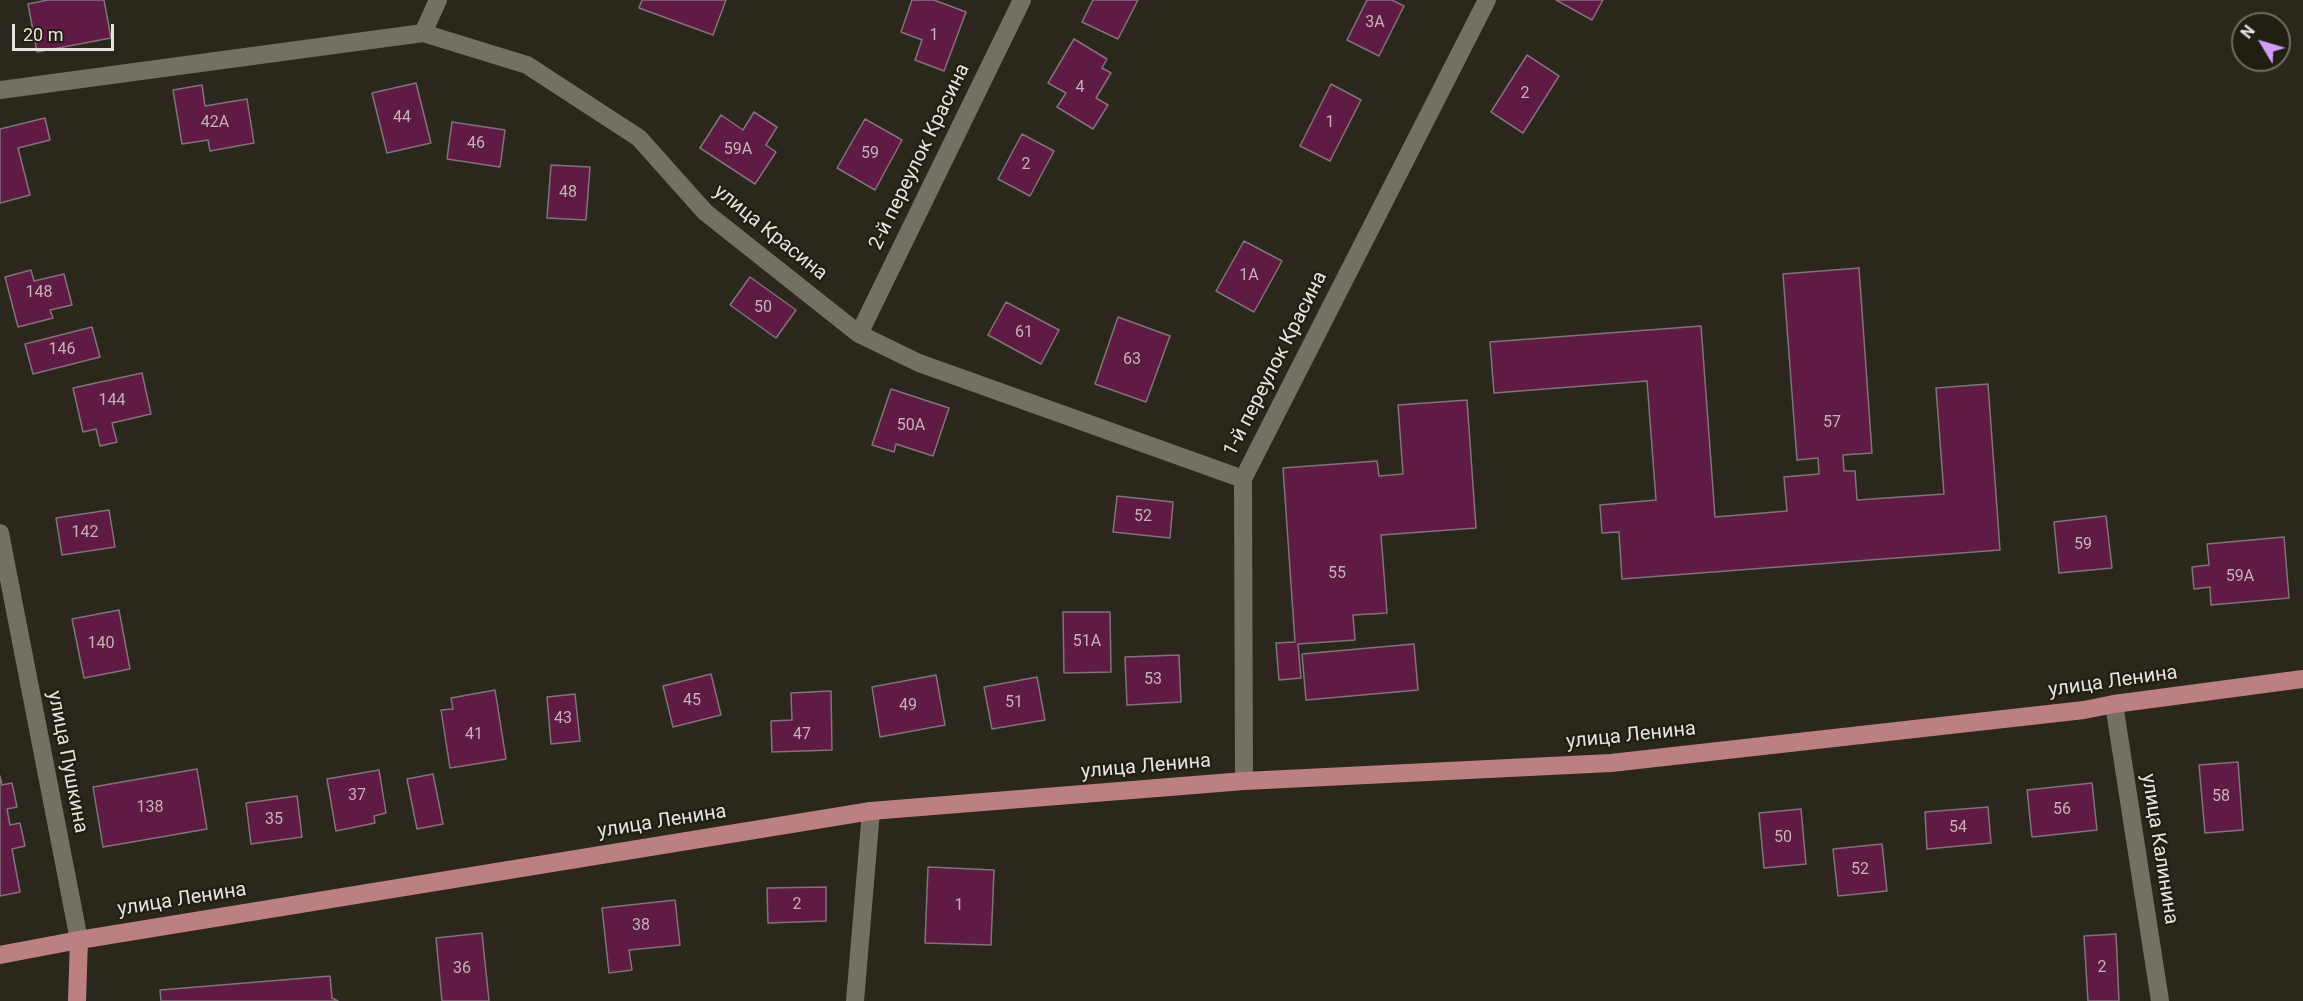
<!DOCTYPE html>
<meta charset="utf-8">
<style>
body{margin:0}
#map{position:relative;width:2303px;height:1001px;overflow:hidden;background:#2c271d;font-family:Roboto,sans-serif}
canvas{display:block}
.north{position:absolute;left:2231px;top:12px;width:60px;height:60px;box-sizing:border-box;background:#221e13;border:2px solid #716d64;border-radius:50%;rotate:308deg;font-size:16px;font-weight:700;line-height:24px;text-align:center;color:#e7e4dd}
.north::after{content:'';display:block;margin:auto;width:21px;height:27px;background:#d19dfe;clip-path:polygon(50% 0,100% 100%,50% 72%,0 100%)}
.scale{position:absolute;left:12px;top:24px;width:102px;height:27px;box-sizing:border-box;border:3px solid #e7e4dd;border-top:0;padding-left:8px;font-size:18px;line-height:21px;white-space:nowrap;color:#e7e4dd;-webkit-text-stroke:4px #221e13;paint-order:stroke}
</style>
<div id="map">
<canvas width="2303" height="1001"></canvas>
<div class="north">N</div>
<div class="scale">20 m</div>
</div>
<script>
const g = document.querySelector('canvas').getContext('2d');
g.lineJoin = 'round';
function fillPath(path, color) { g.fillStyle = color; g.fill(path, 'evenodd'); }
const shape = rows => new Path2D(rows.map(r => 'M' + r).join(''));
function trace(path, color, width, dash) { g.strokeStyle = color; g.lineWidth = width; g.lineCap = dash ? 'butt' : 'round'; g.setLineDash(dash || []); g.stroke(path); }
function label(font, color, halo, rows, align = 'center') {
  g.font = font + ' Roboto,sans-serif'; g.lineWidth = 4.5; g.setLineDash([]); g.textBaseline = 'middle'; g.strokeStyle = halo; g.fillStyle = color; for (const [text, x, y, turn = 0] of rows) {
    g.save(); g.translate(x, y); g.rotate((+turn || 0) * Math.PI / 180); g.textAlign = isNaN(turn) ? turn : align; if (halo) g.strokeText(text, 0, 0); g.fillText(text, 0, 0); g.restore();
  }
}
const building = shape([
 [48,0,104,0,111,38,37,52,28,4,48,0],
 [642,0,726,0,713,35,639,8,642,0],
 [912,0,934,0,966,12,944,71,915,60,922,40,901,32,912,0],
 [1093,0,1138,0,1118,39,1082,22,1093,0],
 [1367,0,1392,0,1404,6,1379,56,1347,40,1367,0],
 [1556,0,1603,0,1592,20,1556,0],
 [1074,39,1107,59,1102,68,1111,73,1096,98,1108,105,1093,129,1057,107,1066,93,1048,83,1074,39],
 [1527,55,1559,76,1523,133,1491,112,1527,55],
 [416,83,431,143,387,153,372,93,416,83],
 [1331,84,1361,100,1330,161,1300,146,1331,84],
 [202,85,205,106,247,99,254,143,210,151,208,140,182,144,173,90,202,85],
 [754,112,777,127,766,145,776,152,755,184,700,148,721,115,743,130,754,112],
 [45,118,50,140,18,148,30,195,0,203,0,129,45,118],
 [865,119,902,140,875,190,837,168,865,119],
 [452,122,505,130,500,167,447,159,452,122],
 [1022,134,1054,151,1030,196,998,179,1022,134],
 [551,165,590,167,586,220,547,218,551,165],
 [1244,241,1282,261,1254,312,1216,291,1244,241],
 [1859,268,1872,453,1843,455,1844,471,1855,471,1857,500,1944,494,1936,388,1988,384,2000,550,1622,579,1619,532,1602,533,1600,505,1656,500,1647,381,1494,393,1490,342,1701,326,1715,517,1787,511,1784,477,1819,474,1818,458,1797,460,1783,274,1859,268],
 [31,270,34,281,64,274,72,305,50,310,53,318,18,327,5,277,31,270],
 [750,277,796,310,776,338,730,305,750,277],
 [1006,302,1059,330,1041,364,988,335,1006,302],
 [1118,317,1170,336,1146,402,1095,384,1118,317],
 [92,327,100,357,33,374,25,344,92,327],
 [142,373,151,414,112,423,117,442,100,446,96,429,83,432,73,388,142,373],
 [891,389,949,408,933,456,896,444,894,452,872,445,891,389],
 [1467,400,1476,528,1381,535,1387,613,1353,615,1355,640,1298,644,1301,678,1279,680,1276,643,1295,642,1283,468,1377,461,1379,476,1403,474,1398,405,1467,400],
 [1117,496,1173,502,1170,538,1113,532,1117,496],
 [109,510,115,547,62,555,56,518,109,510],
 [2106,516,2112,568,2059,573,2054,522,2106,516],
 [2284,537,2289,598,2211,605,2210,587,2194,589,2192,567,2209,565,2207,544,2284,537],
 [119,610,130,669,84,678,72,619,119,610],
 [1063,612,1110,612,1111,672,1064,673,1063,612],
 [1414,644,1418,690,1306,700,1302,654,1414,644],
 [1179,655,1181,702,1127,705,1125,657,1179,655],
 [711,674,721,715,673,727,663,686,711,674],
 [936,675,945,725,880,737,872,687,936,675],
 [1037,677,1045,720,992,729,984,687,1037,677],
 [495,690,506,759,450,768,441,710,453,709,451,698,495,690],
 [831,691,832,750,772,752,771,721,792,720,791,693,831,691],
 [575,694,580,741,551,744,547,697,575,694],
 [2238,762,2243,830,2205,833,2199,765,2238,762],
 [197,769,207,829,103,847,93,787,197,769],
 [379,770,386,813,374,816,375,823,336,831,327,779,379,770],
 [433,774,443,824,417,829,407,779,433,774],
 [0,776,2,785,12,783,17,807,7,809,10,825,20,823,25,846,12,849,20,892,0,896,0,776],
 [2092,783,2097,830,2032,837,2027,790,2092,783],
 [297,796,302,837,251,844,246,803,297,796],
 [1988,807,1991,843,1927,849,1925,812,1988,807],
 [1801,809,1806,864,1764,868,1759,813,1801,809],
 [1882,844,1887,891,1838,896,1833,849,1882,844],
 [928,867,994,870,991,945,925,943,928,867],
 [826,887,826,921,768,923,767,888,826,887],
 [675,900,680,945,629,950,632,970,609,973,602,908,675,900],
 [482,933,489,1001,442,1001,436,938,482,933],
 [2116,934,2119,1001,2088,1001,2084,936,2116,934],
 [330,976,332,998,338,1001,161,1001,160,990,330,976]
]);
fillPath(building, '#5f1b43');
trace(building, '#81737a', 1.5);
trace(shape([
 [423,33,438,0],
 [0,90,423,33,527,65,639,138,705,212,859,334,919,363,1243,479],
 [859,334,1022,0],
 [0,533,79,940],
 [2114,704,2160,1001],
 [1244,781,1243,479,1487,0],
 [855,1001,871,811]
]), '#757064', 18);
trace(shape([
 [0,955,79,940,871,811,1244,781,1611,763,2084,710,2114,704,2303,679],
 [77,1001,79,940]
]), '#bc8081', 18);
label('16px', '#c5b2b6', null, [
 ["3А",1375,23],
 ["1",934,36],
 ["4",1080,88],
 ["2",1525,94],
 ["44",402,118],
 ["42А",215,123],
 ["1",1330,123],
 ["46",476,144],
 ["59А",738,150],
 ["59",870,154],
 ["2",1026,165],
 ["48",568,193],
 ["1А",1249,276],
 ["148",39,293],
 ["50",763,308],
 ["61",1024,333],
 ["146",62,350],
 ["63",1132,360],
 ["144",112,401],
 ["57",1832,423],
 ["50А",911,426],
 ["52",1143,517],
 ["142",85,533],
 ["59",2083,545],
 ["55",1337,574],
 ["59А",2240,577],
 ["51А",1087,642],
 ["140",101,644],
 ["53",1153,680],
 ["45",692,701],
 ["51",1014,703],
 ["49",908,706],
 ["43",563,719],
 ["41",474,735],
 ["47",802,735],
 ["37",357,796],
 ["58",2221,797],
 ["138",150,808],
 ["56",2062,810],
 ["35",274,820],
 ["54",1958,828],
 ["50",1783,838],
 ["52",1860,870],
 ["2",797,905],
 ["1",959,906],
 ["38",641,926],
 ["2",2102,968],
 ["36",462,969]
]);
label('20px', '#e7e4dd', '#221e13', [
 ["2-й переулок Красина",920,157,-64],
 ["улица Красина",770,233,39],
 ["1-й переулок Красина",1276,364,-63],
 ["улица Ленина",2113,682,-8],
 ["улица Ленина",1631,736,-6],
 ["улица Пушкина",67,762,79],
 ["улица Ленина",1146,767,-5],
 ["улица Ленина",662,822,-9],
 ["улица Калинина",2159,849,81],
 ["улица Ленина",182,900,-9]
]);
</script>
